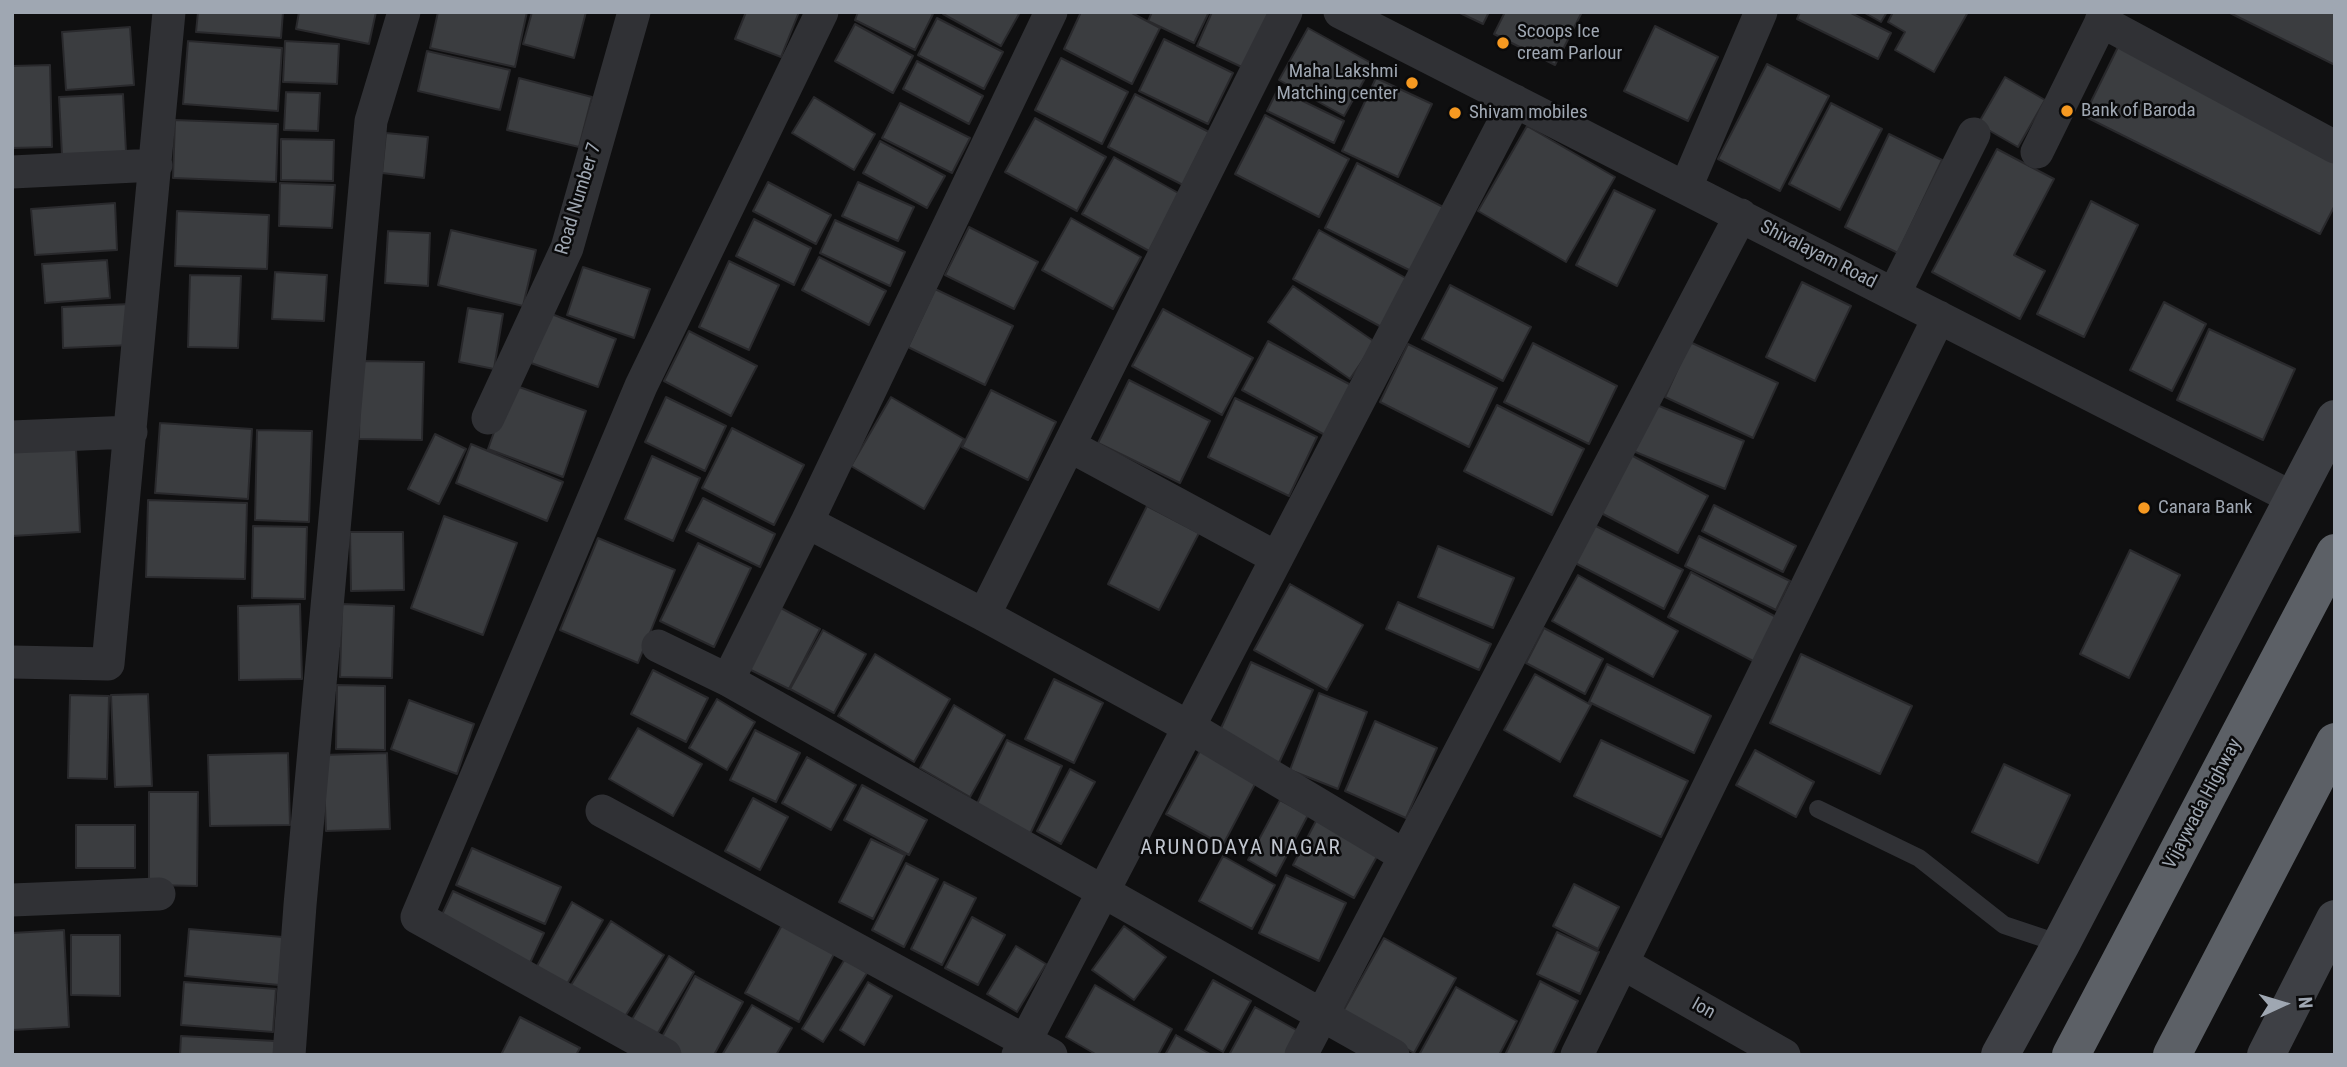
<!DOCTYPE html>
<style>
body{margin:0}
#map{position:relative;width:2347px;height:1067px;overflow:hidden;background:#0f0f10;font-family:"Roboto Condensed",sans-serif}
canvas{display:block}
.frame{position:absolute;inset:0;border:14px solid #9fa7b2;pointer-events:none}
.north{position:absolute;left:2249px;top:969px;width:70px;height:70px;-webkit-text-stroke:5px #0a0a0b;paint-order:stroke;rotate:86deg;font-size:19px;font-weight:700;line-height:28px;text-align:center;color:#9fa7b2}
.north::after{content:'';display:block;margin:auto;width:24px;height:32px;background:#9fa7b2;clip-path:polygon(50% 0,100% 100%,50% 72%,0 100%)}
</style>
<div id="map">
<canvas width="2347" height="1067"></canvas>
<div class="frame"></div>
<div class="north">N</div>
</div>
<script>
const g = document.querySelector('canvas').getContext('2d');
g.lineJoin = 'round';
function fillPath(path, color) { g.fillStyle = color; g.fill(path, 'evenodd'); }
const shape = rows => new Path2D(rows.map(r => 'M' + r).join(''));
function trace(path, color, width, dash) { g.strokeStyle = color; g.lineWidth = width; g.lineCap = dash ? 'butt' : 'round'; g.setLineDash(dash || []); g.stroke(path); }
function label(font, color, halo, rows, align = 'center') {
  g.font = font + ' "Roboto Condensed",sans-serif'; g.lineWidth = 5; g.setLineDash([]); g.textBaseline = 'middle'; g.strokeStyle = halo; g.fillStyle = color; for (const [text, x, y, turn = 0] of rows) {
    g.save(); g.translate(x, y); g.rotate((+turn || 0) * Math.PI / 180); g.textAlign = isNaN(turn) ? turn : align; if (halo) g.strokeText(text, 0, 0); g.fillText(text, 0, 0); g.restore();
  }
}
const building = shape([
 [198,12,283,12,281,38,196,32,198,12],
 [299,12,376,12,369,44,296,29,299,12],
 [438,12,527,12,515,67,430,48,438,12],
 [532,12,586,12,574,58,523,44,532,12],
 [746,12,799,12,781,57,735,39,746,12],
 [858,12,929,12,933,14,915,50,855,20,858,12],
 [944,12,1016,12,1019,14,1001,46,943,14,944,12],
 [1081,12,1130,12,1160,28,1132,84,1064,49,1081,12],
 [1152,12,1209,12,1194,43,1148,21,1152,12],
 [1212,12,1272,12,1246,69,1197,46,1212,12],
 [1458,12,1489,12,1483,24,1458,12],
 [1505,12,1582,12,1555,65,1494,34,1505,12],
 [1800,12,1849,12,1891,33,1878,59,1797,19,1800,12],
 [1863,12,1887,12,1881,22,1863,12],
 [1893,12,1968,12,1934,72,1895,50,1905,32,1888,22,1893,12],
 [2228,12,2335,12,2335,65,2228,12],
 [937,18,1003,52,984,89,918,55,937,18],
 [855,24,913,56,893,93,835,61,855,24],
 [1655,26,1718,57,1688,121,1624,91,1655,26],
 [130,27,134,85,66,90,62,32,130,27],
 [1308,28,1373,64,1344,116,1279,80,1308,28],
 [1164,39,1233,73,1208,124,1139,91,1164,39],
 [188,41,282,48,278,111,183,104,188,41],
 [285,41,339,44,337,84,283,82,285,41],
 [2119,45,2335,153,2335,205,2320,234,2084,116,2119,45],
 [427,51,510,70,500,110,418,91,427,51],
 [1061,58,1128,92,1102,144,1035,110,1061,58],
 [917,61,983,96,969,124,903,89,917,61],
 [1767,64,1829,96,1780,191,1718,159,1767,64],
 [50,65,52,147,12,148,12,66,50,65],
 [2005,77,2045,100,2018,147,1978,124,2005,77],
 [519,78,592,97,579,147,507,130,519,78],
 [1376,78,1432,104,1398,177,1342,151,1376,78],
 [1278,89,1344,121,1334,143,1267,111,1278,89],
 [286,92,320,93,318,131,284,130,286,92],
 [123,94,126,152,62,155,59,97,123,94],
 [1135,94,1209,132,1183,185,1108,147,1135,94],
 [814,97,875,134,854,170,792,133,814,97],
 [900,103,970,138,952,173,882,138,900,103],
 [1831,103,1882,129,1840,210,1789,184,1831,103],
 [1265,115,1349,159,1319,217,1235,174,1265,115],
 [1035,118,1106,157,1077,211,1005,172,1035,118],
 [175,120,278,124,276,182,173,178,175,120],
 [1527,126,1615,177,1566,262,1478,211,1527,126],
 [386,133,428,137,424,178,382,173,386,133],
 [1889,134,1942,160,1898,253,1845,227,1889,134],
 [281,139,334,140,333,181,281,180,281,139],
 [880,141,945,176,927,208,863,173,880,141],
 [1997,149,2054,179,2014,255,2045,271,2020,319,1932,272,1997,149],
 [1114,157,1180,194,1149,251,1082,214,1114,157],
 [1357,163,1445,208,1413,272,1325,228,1357,163],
 [768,182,831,215,816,244,753,211,768,182],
 [858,182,914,207,898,241,842,216,858,182],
 [280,183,335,185,332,228,279,226,280,183],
 [1614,190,1655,210,1617,286,1576,265,1614,190],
 [2091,201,2138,225,2084,337,2037,314,2091,201],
 [115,203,117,250,35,255,31,209,115,203],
 [177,211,269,215,267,269,175,266,177,211],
 [1071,218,1141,257,1113,309,1042,270,1071,218],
 [754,219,811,248,794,285,736,256,754,219],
 [835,220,905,252,890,286,820,253,835,220],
 [969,227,1038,262,1014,309,945,275,969,227],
 [451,230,536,250,523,306,438,285,451,230],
 [1319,230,1411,281,1385,329,1293,279,1319,230],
 [388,231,430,233,428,286,385,283,388,231],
 [819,257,886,291,869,325,802,290,819,257],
 [107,260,110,298,45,303,42,264,107,260],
 [729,261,779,285,749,350,699,327,729,261],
 [583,267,650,289,634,338,567,315,583,267],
 [275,272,327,275,324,321,272,319,275,272],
 [190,275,241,276,238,348,188,347,190,275],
 [1802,282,1851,306,1815,381,1766,357,1802,282],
 [1450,285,1531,327,1503,381,1422,339,1450,285],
 [1293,286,1375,342,1350,379,1268,322,1293,286],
 [935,289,1013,326,985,385,908,347,935,289],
 [2164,302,2206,324,2172,391,2130,370,2164,302],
 [130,304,132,345,63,348,62,307,130,304],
 [468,308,503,314,494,369,459,362,468,308],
 [1163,309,1253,358,1222,415,1132,366,1163,309],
 [549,313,616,339,598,387,531,363,549,313],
 [2209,329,2295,369,2263,440,2177,400,2209,329],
 [689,331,757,366,731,416,664,381,689,331],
 [1268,341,1351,385,1325,435,1242,390,1268,341],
 [1690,342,1778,383,1753,438,1665,397,1690,342],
 [1533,343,1617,386,1589,444,1504,402,1533,343],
 [1408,344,1497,388,1469,447,1380,402,1408,344],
 [360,361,424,362,422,440,359,439,360,361],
 [1129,380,1210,421,1180,483,1098,443,1129,380],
 [511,384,586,411,563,477,488,449,511,384],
 [991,390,1056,422,1028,480,962,447,991,390],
 [666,397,726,426,705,471,645,442,666,397],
 [891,397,964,439,924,509,851,466,891,397],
 [1235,398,1317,437,1289,496,1208,457,1235,398],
 [1652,403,1744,441,1725,489,1633,451,1652,403],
 [1497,405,1584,449,1552,515,1464,471,1497,405],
 [160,423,252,429,248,499,155,493,160,423],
 [732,428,804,465,774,525,702,488,732,428],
 [257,430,312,431,309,522,255,520,257,430],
 [435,434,466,449,439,504,408,489,435,434],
 [471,444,563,482,547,521,456,483,471,444],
 [76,448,80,532,12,536,12,452,76,448],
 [1631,455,1708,496,1678,553,1601,513,1631,455],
 [652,456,700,478,673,541,625,519,652,456],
 [703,498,775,534,760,567,686,531,703,498],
 [148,500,247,503,245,579,146,577,148,500],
 [1714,505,1796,546,1783,572,1702,531,1714,505],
 [1147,506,1199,533,1159,610,1108,584,1147,506],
 [444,516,517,543,483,635,411,608,444,516],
 [1594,525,1683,570,1664,609,1575,563,1594,525],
 [253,526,307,527,305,599,252,598,253,526],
 [350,532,403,532,404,590,351,591,350,532],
 [1699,536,1790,581,1776,610,1685,566,1699,536],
 [598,538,675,570,638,663,560,630,598,538],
 [698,543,751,568,714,647,660,621,698,543],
 [1438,546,1514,578,1493,628,1418,597,1438,546],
 [2130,550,2180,575,2129,678,2080,654,2130,550],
 [1691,572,1778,618,1755,662,1668,617,1691,572],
 [1578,575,1678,631,1653,677,1552,621,1578,575],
 [1290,584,1363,625,1327,690,1254,650,1290,584],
 [1398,602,1491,644,1479,670,1386,629,1398,602],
 [300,604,302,679,239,680,238,606,300,604],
 [342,604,394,606,392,678,340,677,342,604],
 [779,607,820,629,789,689,747,668,779,607],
 [1544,628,1603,659,1585,694,1526,663,1544,628],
 [823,630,866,654,834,713,790,689,823,630],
 [875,654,950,699,914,762,838,716,875,654],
 [1801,654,1912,706,1880,774,1770,723,1801,654],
 [1251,662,1313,690,1279,763,1218,735,1251,662],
 [1607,664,1711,716,1694,753,1589,702,1607,664],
 [653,670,708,698,686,742,631,714,653,670],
 [1535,674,1591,705,1560,762,1504,730,1535,674],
 [1054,679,1103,703,1074,763,1025,739,1054,679],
 [337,685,385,686,385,750,336,749,337,685],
 [1319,693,1367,712,1338,789,1290,770,1319,693],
 [148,694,152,786,115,787,111,695,148,694],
 [70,695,109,696,107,779,68,778,70,695],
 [717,699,755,722,727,770,689,748,717,699],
 [409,700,474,724,457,774,391,749,409,700],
 [954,705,1005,735,970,797,920,768,954,705],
 [1375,721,1437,748,1406,818,1345,791,1375,721],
 [638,728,702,764,673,816,609,779,638,728],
 [755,730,800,753,776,802,730,780,755,730],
 [1007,740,1062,766,1030,834,975,808,1007,740],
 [1601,740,1688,781,1661,837,1574,796,1601,740],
 [1755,750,1814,782,1796,817,1736,785,1755,750],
 [1200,751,1256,782,1223,845,1166,814,1200,751],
 [288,753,290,825,210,826,208,755,288,753],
 [387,753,390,829,326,831,323,755,387,753],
 [807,757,856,785,831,830,782,803,807,757],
 [2004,764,2070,795,2038,863,1972,832,2004,764],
 [1070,769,1095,782,1061,844,1037,831,1070,769],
 [862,785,927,820,909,855,844,820,862,785],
 [149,792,198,792,197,886,149,885,149,792],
 [753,798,788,817,760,870,725,851,753,798],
 [1280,800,1308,815,1276,876,1248,860,1280,800],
 [1318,817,1380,851,1354,898,1293,865,1318,817],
 [76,825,135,825,135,868,76,868,76,825],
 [871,839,905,855,873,919,839,902,871,839],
 [472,848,561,887,545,924,456,885,472,848],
 [1223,856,1275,885,1252,929,1199,901,1223,856],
 [906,863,938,879,904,947,872,930,906,863],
 [1286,875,1346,903,1319,961,1259,933,1286,875],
 [944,882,976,898,942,965,911,949,944,882],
 [1574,884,1619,907,1598,949,1553,926,1574,884],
 [453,891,544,933,530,963,439,921,453,891],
 [572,902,603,920,566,986,536,968,572,902],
 [972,917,1005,935,978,985,945,968,972,917],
 [611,921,664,955,619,1026,566,993,611,921],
 [782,925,834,954,799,1022,745,993,782,925],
 [1124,926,1166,957,1134,1000,1092,970,1124,926],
 [189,929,283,937,279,985,185,976,189,929],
 [64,930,69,1027,12,1030,12,933,64,930],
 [1557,932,1599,952,1580,994,1537,974,1557,932],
 [71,935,120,935,120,996,71,995,71,935],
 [1384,938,1456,978,1414,1053,1342,1013,1384,938],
 [1016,946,1046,964,1017,1012,987,994,1016,946],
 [669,956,694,972,652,1043,627,1028,669,956],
 [845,959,867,973,823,1042,802,1029,845,959],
 [695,976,743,1002,714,1055,668,1055,656,1048,695,976],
 [1213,980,1251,1001,1223,1052,1185,1030,1213,980],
 [1540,981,1578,1001,1552,1055,1505,1055,1540,981],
 [184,982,276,989,273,1032,181,1025,184,982],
 [868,982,892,996,864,1045,840,1030,868,982],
 [1095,985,1172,1029,1158,1055,1097,1055,1066,1037,1095,985],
 [1456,987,1517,1021,1499,1055,1419,1055,1456,987],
 [752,1005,792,1028,776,1055,722,1055,752,1005],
 [1255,1007,1300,1032,1288,1055,1229,1055,1255,1007],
 [520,1017,580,1048,576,1055,501,1055,520,1017],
 [1176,1035,1212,1055,1165,1055,1176,1035],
 [181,1036,275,1041,274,1055,180,1055,181,1036]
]);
fillPath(building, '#3b3d40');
trace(building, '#29292c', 2);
trace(shape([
 [1818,809,1919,858,2004,925,2061,944]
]), '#303135', 18);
trace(shape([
 [1340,12,2295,499],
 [2101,21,2335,147],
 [2037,152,2106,12],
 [12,172,156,165],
 [1686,187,1761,12],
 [1894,294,1974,134],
 [488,418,567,248,634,12],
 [12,437,131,432],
 [1070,446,1277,558],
 [807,522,984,615,1189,727,1405,856],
 [984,615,1286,12],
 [658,646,728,680,1393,1055],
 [12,662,108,664,169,12],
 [728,680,807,522,1051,12],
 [602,811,1051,1055],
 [12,900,159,894],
 [1622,963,1784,1055],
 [289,1055,300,905,371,121,404,12],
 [665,1055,417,917,641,386,822,12],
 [1018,1055,1515,101],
 [1301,1055,1741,215],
 [1577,1055,1939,317]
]), '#303135', 33);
trace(shape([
 [2000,1055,2061,944,2335,419],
 [2266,1055,2335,919]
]), '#3e4045', 38);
trace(shape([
 [2071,1055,2335,553],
 [2172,1055,2335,742]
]), '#5c6066', 38);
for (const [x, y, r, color] of [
 [1503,43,7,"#f69921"],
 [1412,83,7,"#f69921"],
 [2067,111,7,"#f69921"],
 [1455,113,7,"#f69921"],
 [2144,508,7,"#f69921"]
]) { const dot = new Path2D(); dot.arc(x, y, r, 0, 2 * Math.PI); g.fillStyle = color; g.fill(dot); trace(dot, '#0a0a0b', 2.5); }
label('19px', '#9fa7b2', '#0a0a0b', [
 ["Scoops Ice",1517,32],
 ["cream Parlour",1517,54],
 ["Maha Lakshmi",1398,72,"right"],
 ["Matching center",1398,94,"right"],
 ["Bank of Baroda",2081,111],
 ["Shivam mobiles",1469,113],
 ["Canara Bank",2158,508]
], 'left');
label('19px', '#9fa7b2', '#0a0a0b', [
 ["Road Number 7",579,199,-73],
 ["Shivalayam Road",1818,255,27],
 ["Vijaywada Highway",2203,804,-62],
 ["Ion",1703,1009,29]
]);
g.letterSpacing = '2px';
label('21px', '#c0c5ce', '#0a0a0b', [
 ["ARUNODAYA NAGAR",1241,849]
]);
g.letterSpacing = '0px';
</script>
